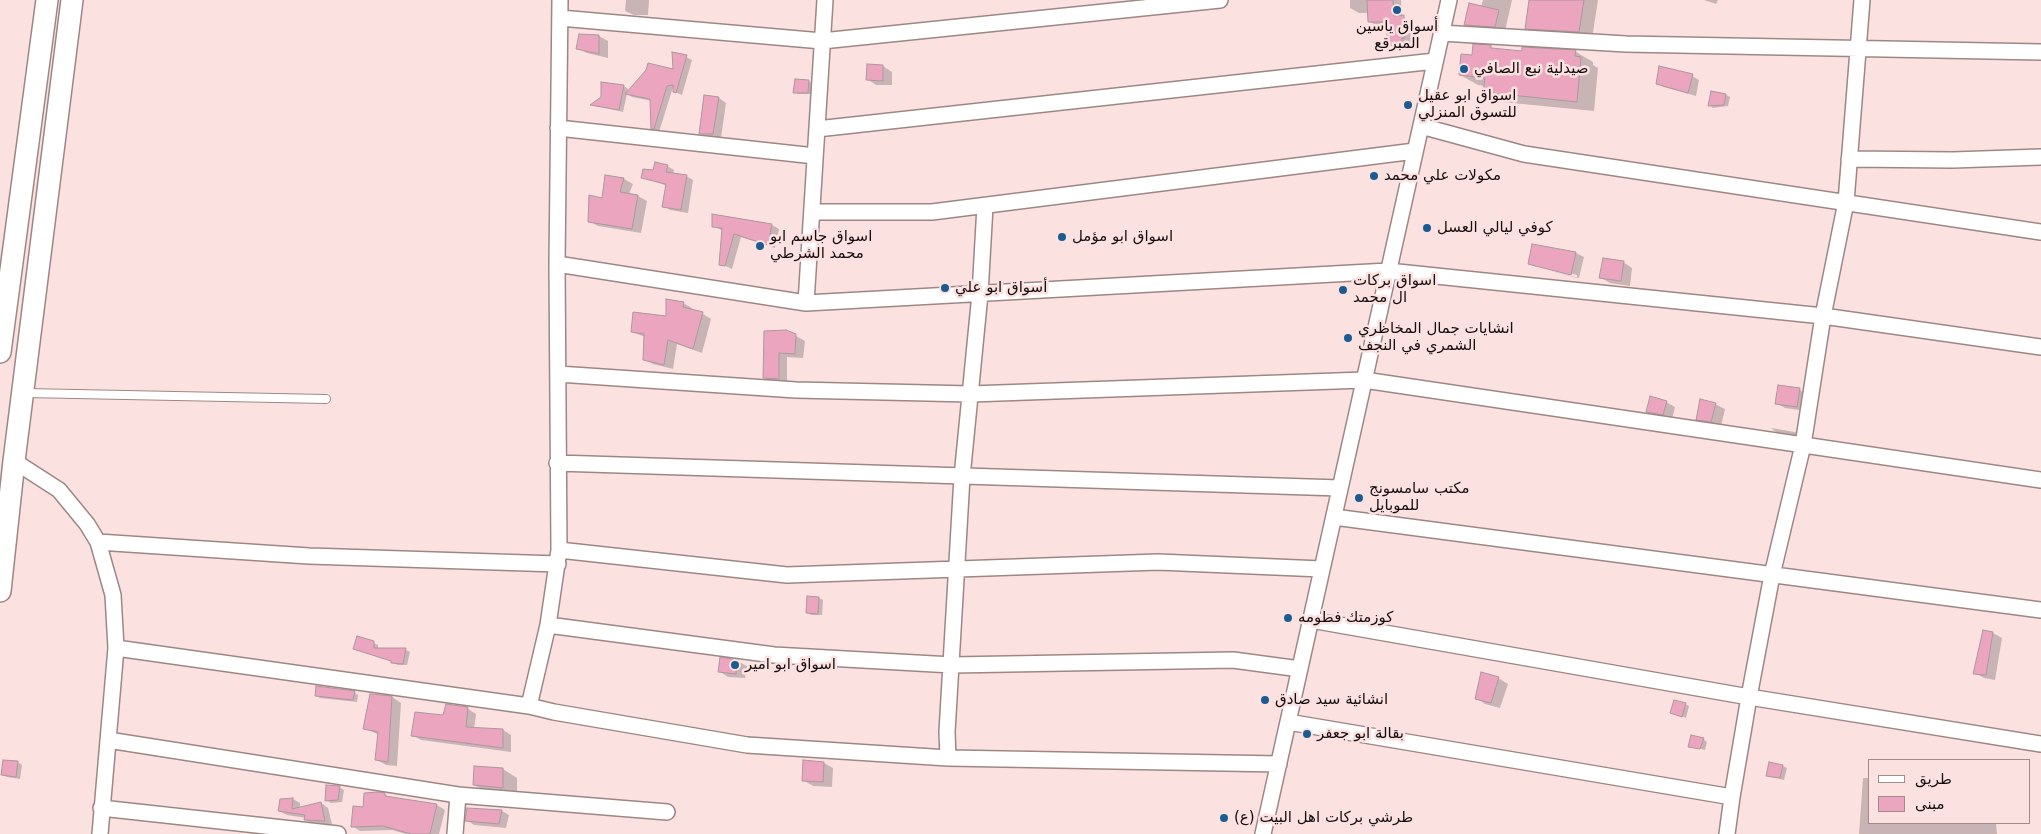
<!DOCTYPE html>
<meta charset="utf-8">
<style>
body{margin:0}
#map{position:relative;width:2041px;height:834px;overflow:hidden;background:#fbe2e1;font-family:"DejaVu Sans",Vazirmatn,sans-serif}
canvas{display:block}
.legend{position:absolute;left:1868px;top:759px;width:162px;height:65px;box-sizing:border-box;background:#fbe2e1;border:1px solid #9f8d8c;margin:0;padding:6px 9px;list-style:none;font-size:15px;color:#150d0d}
.legend li{display:flex;align-items:center;gap:10px;height:25px}
.legend b{width:25px;border:1px solid #9f8d8c}
</style>
<div id="map">
<canvas width="2041" height="834"></canvas>
<ul class="legend">
<li><b style="height:6px;background:#fff"></b>طريق</li>
<li><b style="height:14px;background:#eba5bf"></b>مبنى</li>
</ul>
</div>
<script>
const g = document.querySelector('canvas').getContext('2d');
g.lineJoin = 'round';
function fillPath(path, color) { g.fillStyle = color; g.fill(path, 'evenodd'); }
const shape = rows => new Path2D(rows.map(r => 'M' + r).join(''));
function trace(path, color, width, dash) { g.strokeStyle = color; g.lineWidth = width; g.lineCap = dash ? 'butt' : 'round'; g.setLineDash(dash || []); g.stroke(path); }
function label(font, color, halo, rows, align = 'center') {
  g.font = font + ' "DejaVu Sans",Vazirmatn,sans-serif'; g.lineWidth = 5; g.setLineDash([]); g.textBaseline = 'middle'; g.strokeStyle = halo; g.fillStyle = color; for (const [text, x, y, turn = 0] of rows) {
    g.save(); g.translate(x, y); g.rotate((+turn || 0) * Math.PI / 180); g.textAlign = isNaN(turn) ? turn : align; if (halo) g.strokeText(text, 0, 0); g.fillText(text, 0, 0); g.restore();
  }
}
fillPath(shape([
 [626,0,649,0,648,15,634,15,625,11],
 [1350,0,1401,0,1402,17,1412,21,1413,42,1409,42,1410,49,1397,49,1389,45,1388,26,1378,26,1370,22,1369,13,1359,13,1350,8],
 [1483,0,1512,0,1505,31,1475,30,1465,24,1481,7],
 [1531,0,1598,0,1592,39,1540,36,1526,28],
 [1704,0,1718,0,1716,4],
 [580,35,599,36,608,41,608,58,587,53,578,48],
 [1491,47,1497,50,1523,52,1576,52,1593,62,1593,65,1598,68,1594,111,1502,102,1485,92,1485,86,1478,85,1460,75,1473,56],
 [686,57,692,60,682,95,675,92,674,84,659,132,652,128,652,101,632,97,627,94,623,112,593,105,602,98,603,83,624,86,628,89,627,94,674,71],
 [883,66,892,72,892,85,876,85,867,79],
 [1692,76,1699,80,1696,96,1664,87,1657,83],
 [809,81,813,84,812,94,798,94,794,92],
 [1726,95,1730,97,1728,106,1713,108,1709,105],
 [719,98,726,103,721,138,708,137,700,133],
 [667,166,674,170,673,174,686,176,693,180,688,213,670,210,664,206,667,186,642,177],
 [606,177,624,179,633,184,629,194,638,196,647,201,641,233,598,226,589,221,603,199],
 [772,225,779,229,775,248,741,237,732,269,721,264,723,231,713,226],
 [1533,245,1576,253,1584,257,1579,278,1537,267,1577,278,1577,275,1536,265,1536,267,1530,263],
 [1623,262,1632,268,1630,286,1610,283,1601,278],
 [683,303,692,308,691,311,703,314,711,319,702,353,677,344,673,369,653,364,644,359,645,337,632,332,667,317],
 [765,332,796,336,805,341,803,358,787,357,787,384,773,383,765,378],
 [1799,389,1808,395,1806,411,1785,408,1776,403],
 [1666,402,1675,407,1672,419,1657,417,1648,412],
 [1715,404,1725,409,1721,426,1706,424,1697,419],
 [1771,428,1795,432,1804,437,1780,435],
 [819,598,823,600,822,615,811,615,807,612],
 [1993,633,2002,638,1995,680,1984,678,1975,673],
 [374,643,378,645,378,649,406,650,410,652,407,665,397,665,393,661,359,651],
 [737,661,747,666,745,678,728,677,719,671],
 [1498,678,1508,684,1500,708,1485,704,1476,698],
 [354,692,358,695,357,702,320,698,316,695],
 [392,697,401,703,397,766,386,765,377,760,379,735,365,728],
 [1685,704,1689,706,1686,718,1671,713],
 [468,709,476,714,474,729,503,730,511,735,511,752,421,740,412,735,444,717],
 [1703,739,1707,742,1705,750,1689,746],
 [18,762,22,765,20,779,7,777,3,775],
 [824,763,833,768,832,787,813,786,803,780],
 [1783,766,1787,768,1784,780,1768,776],
 [503,769,517,778,517,795,488,793,474,785],
 [1863,778,1870,778,1870,823,1996,823,1997,834,1859,834],
 [339,787,344,790,342,802,331,803,327,800],
 [384,794,392,799,437,805,445,810,439,834,406,834,392,830,360,831,352,826],
 [293,799,300,803,300,809,321,803,328,808,332,824,313,824,305,820,306,818,287,815,279,811],
 [468,809,502,811,509,815,506,828,474,825,467,820]
]), '#0003');
const building = shape([
 [1367,0,1393,0,1394,16,1404,15,1405,38,1402,38,1402,45,1388,45,1386,22,1368,22,1367,0],
 [1529,0,1584,0,1579,32,1525,29,1529,0],
 [1469,3,1499,10,1495,27,1464,25,1469,3],
 [579,34,599,35,599,54,576,49,579,34],
 [1473,44,1491,45,1491,48,1522,51,1522,47,1576,50,1575,56,1581,57,1577,102,1483,92,1485,78,1459,75,1461,54,1472,55,1473,44],
 [672,52,687,55,676,93,673,92,673,85,667,86,654,129,651,129,650,99,625,94,646,70,648,63,673,69,672,52],
 [867,64,883,65,883,81,866,80,867,64],
 [1659,66,1693,74,1688,93,1656,84,1659,66],
 [795,79,809,80,808,93,793,93,795,79],
 [601,82,624,85,619,110,590,105,601,97,601,82],
 [1711,91,1726,94,1724,105,1708,106,1711,91],
 [704,95,719,97,713,134,699,134,704,95],
 [655,162,668,165,666,172,687,175,681,210,662,207,666,184,641,178,643,169,653,170,655,162],
 [605,175,624,178,620,192,638,195,632,229,588,222,589,195,602,198,605,175],
 [712,214,772,224,768,245,734,234,725,266,719,265,722,228,712,227,712,214],
 [1532,244,1576,252,1571,275,1528,264,1532,244],
 [1603,258,1624,261,1621,281,1599,278,1603,258],
 [666,299,684,302,683,307,703,312,693,349,668,340,664,365,643,360,644,334,631,332,633,312,666,316,666,299],
 [786,330,796,334,795,354,779,353,779,379,763,378,764,331,786,330],
 [1778,385,1800,388,1797,407,1775,404,1778,385],
 [1650,396,1667,401,1663,415,1646,412,1650,396],
 [1700,399,1716,403,1711,422,1696,420,1700,399],
 [807,596,819,597,818,614,806,613,807,596],
 [1983,630,1993,632,1986,675,1973,674,1983,630],
 [357,636,374,641,374,648,406,648,403,664,391,663,391,661,353,649,357,636],
 [720,657,738,660,736,674,718,672,720,657],
 [1481,672,1499,677,1491,703,1475,699,1481,672],
 [316,686,355,691,353,700,315,696,316,686],
 [370,694,392,696,388,762,375,760,378,732,363,729,370,694],
 [1674,700,1686,703,1682,717,1670,713,1674,700],
 [446,704,468,707,466,727,503,729,503,748,411,736,415,712,443,715,446,704],
 [1691,735,1704,738,1700,749,1688,747,1691,735],
 [3,760,18,761,16,777,1,775,3,760],
 [803,760,824,762,823,782,802,781,803,760],
 [1769,762,1783,765,1780,778,1766,776,1769,762],
 [474,766,503,768,503,788,473,785,474,766],
 [326,785,340,786,338,800,325,801,326,785],
 [378,792,385,793,385,796,437,804,430,834,411,834,383,826,351,827,353,806,363,807,364,793,378,792],
 [293,798,292,809,321,802,325,821,304,820,305,815,278,811,280,799,293,798],
 [467,808,502,810,499,824,465,821,467,808]
]);
fillPath(building, '#eba5bf');
trace(building, '#ac979e', 1);
const service = shape([
 [25,393,326,399]
]);
const minor = shape([
 [825,0,806,303,1388,271,1823,316,2041,347],
 [560,18,822,41,1220,0],
 [1441,33,1626,44,2041,52],
 [1421,126,1524,154,2041,232],
 [558,128,815,156],
 [817,129,1435,61],
 [1849,159,1953,160,2041,157],
 [985,206,980,294,962,477,947,732,948,758,1279,764],
 [812,212,932,212,1415,151],
 [557,264,806,303],
 [558,374,796,390,971,394,1364,380,2041,480],
 [14,461,59,490,87,524,98,542,113,595,116,648,100,834],
 [557,463,1340,488],
 [1334,517,2041,610],
 [98,542,309,556,558,564],
 [559,550,787,575,1158,562,1322,569],
 [1311,620,1749,697,2041,744],
 [548,625,774,655,952,665,1233,660,1300,669],
 [116,648,529,706,554,712,747,745,948,758],
 [529,706,548,625,559,550,557,264,560,0],
 [1288,722,1732,797],
 [108,740,458,795,667,812],
 [101,808,338,834],
 [455,834,458,795],
 [1263,834,1449,0],
 [1727,834,1732,797,1749,697,1772,575,1803,445,1823,316,1846,202,1862,0]
]);
const secondary = shape([
 [0,352,47,0],
 [0,591,14,461,72,0]
]);
trace(service, '#9d8785', 10);
trace(minor, '#9d8785', 18);
trace(secondary, '#9d8785', 24);
trace(service, '#fff', 8);
trace(minor, '#fff', 15);
trace(secondary, '#fff', 21);
for (const [x, y, r, color] of [
 [1397,10,5,"#1b5b91"],
 [1464,69,5,"#1b5b91"],
 [1408,105,5,"#1b5b91"],
 [1374,176,5,"#1b5b91"],
 [1427,228,5,"#1b5b91"],
 [1062,237,5,"#1b5b91"],
 [760,246,5,"#1b5b91"],
 [945,288,5,"#1b5b91"],
 [1343,290,5,"#1b5b91"],
 [1348,338,5,"#1b5b91"],
 [1359,498,5,"#1b5b91"],
 [1288,618,5,"#1b5b91"],
 [735,665,5,"#1b5b91"],
 [1265,700,5,"#1b5b91"],
 [1307,734,5,"#1b5b91"],
 [1224,818,5,"#1b5b91"]
]) { const dot = new Path2D(); dot.arc(x, y, r, 0, 2 * Math.PI); g.fillStyle = color; g.fill(dot); trace(dot, '#fbe2e1', 2); }
label('15px', '#150d0d', '#fbe2e1', [
 ["أسواق ياسين",1397,27,"center"],
 ["المبرقع",1397,44,"center"],
 ["صيدلية نبع الصافي",1474,69],
 ["اسواق ابو عقيل",1418,96],
 ["للتسوق المنزلي",1418,113],
 ["مكولات علي محمد",1384,176],
 ["كوفي ليالي العسل",1437,228],
 ["اسواق جاسم ابو",770,237],
 ["محمد الشرطي",770,254],
 ["اسواق ابو مؤمل",1072,237],
 ["اسواق بركات",1353,281],
 ["ال محمد",1353,298],
 ["أسواق ابو علي",955,288],
 ["انشايات جمال المخاظري",1358,329],
 ["الشمري في النجف",1358,346],
 ["مكتب سامسونج",1369,489],
 ["للموبايل",1369,506],
 ["كوزمتك فطومه",1298,618],
 ["اسواق ابو امير",745,665],
 ["انشائية سيد صادق",1275,700],
 ["بقالة ابو جعفر",1317,734],
 ["طرشي بركات اهل البيت (ع)",1234,818]
], 'left');
</script>
